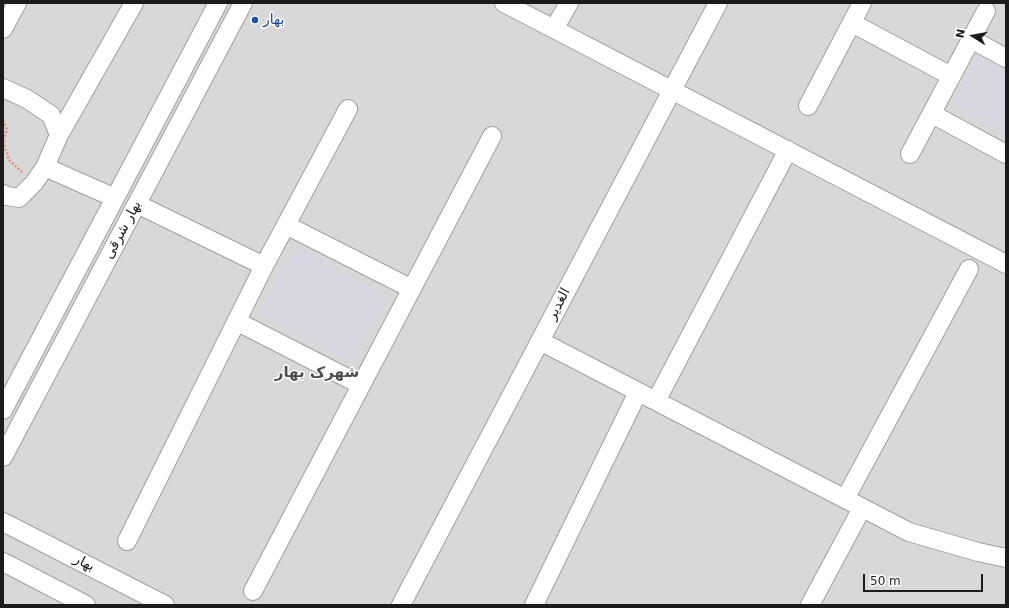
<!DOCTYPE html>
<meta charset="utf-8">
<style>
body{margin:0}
#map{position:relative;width:1009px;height:608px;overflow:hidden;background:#ebe9e1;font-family:"DejaVu Sans",sans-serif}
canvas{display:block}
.frame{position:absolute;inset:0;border:4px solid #1b1b1b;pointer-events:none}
.north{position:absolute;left:953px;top:16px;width:40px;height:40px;-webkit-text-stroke:3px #fff;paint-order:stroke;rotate:281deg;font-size:11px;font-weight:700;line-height:16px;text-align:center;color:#1b1b1b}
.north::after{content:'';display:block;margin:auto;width:14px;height:18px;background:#1b1b1b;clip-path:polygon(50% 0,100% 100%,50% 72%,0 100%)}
.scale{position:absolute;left:863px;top:574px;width:120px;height:18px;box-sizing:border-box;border:2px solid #1b1b1b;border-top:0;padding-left:5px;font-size:12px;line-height:14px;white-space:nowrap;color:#1b1b1b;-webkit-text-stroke:3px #fff;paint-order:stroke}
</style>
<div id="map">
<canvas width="1009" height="608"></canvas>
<div class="frame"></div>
<div class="north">N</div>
<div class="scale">50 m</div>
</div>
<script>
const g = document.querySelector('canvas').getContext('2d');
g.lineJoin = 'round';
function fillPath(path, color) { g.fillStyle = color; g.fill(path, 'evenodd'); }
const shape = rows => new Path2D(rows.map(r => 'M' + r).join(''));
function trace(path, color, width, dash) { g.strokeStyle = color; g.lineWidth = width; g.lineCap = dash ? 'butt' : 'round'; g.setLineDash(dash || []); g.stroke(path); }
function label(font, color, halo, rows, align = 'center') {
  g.font = font + ' "DejaVu Sans","Noto Naskh Arabic",sans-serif'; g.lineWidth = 3; g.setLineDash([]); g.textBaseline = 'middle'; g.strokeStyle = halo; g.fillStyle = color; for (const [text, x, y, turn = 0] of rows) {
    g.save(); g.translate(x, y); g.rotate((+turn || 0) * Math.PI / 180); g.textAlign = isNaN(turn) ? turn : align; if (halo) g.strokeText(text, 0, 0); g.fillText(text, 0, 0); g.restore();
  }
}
fillPath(shape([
 [3,3,1006,3,1006,605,3,605]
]), '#d9d8d8');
fillPath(shape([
 [979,54,1006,69,1006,133,952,103],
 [297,247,387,297,351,362,261,312]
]), '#d7d6e1');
const minor = shape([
 [504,3,1006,264],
 [852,23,951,76],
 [3,29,17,3],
 [554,29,569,3],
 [971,39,1006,58],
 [3,88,27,99,51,115,59,135,45,167,34,183,19,198,7,196,3,194],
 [808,106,862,3],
 [932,114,1006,154],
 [59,135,134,3],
 [910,154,986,11],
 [45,167,115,198],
 [137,204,264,266,348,109],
 [286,225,412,289],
 [236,321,361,385],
 [540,341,909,532,978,552,1006,558],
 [656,401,788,150],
 [3,410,218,3],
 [3,457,243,3],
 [845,499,969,269],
 [3,522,165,605],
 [127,541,264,266],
 [3,562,86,605],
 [253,591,492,136],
 [401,605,718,3],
 [534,605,638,392],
 [810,605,862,508]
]);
trace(minor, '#9f9f9f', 20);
trace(shape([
 [3,120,7,130,3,141],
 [3,141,9,160,22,172]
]), '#ea8c74', 2.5, [2, 2]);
trace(minor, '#fff', 18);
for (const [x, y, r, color] of [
 [255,20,4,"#1a4fb4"]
]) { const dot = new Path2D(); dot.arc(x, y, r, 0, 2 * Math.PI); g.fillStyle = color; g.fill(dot); trace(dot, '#fff', 1.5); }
label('14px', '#164399', '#fff', [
 ["بهار",263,20]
], 'left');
label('14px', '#1b1b1b', '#fff', [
 ["بهار شرقی",123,230,-62],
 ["الغدیر",559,304,-62],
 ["بهار",84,563,27]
]);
label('bold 15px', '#4e4e4e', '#fff', [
 ["شهرک بهار",317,373]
]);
</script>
